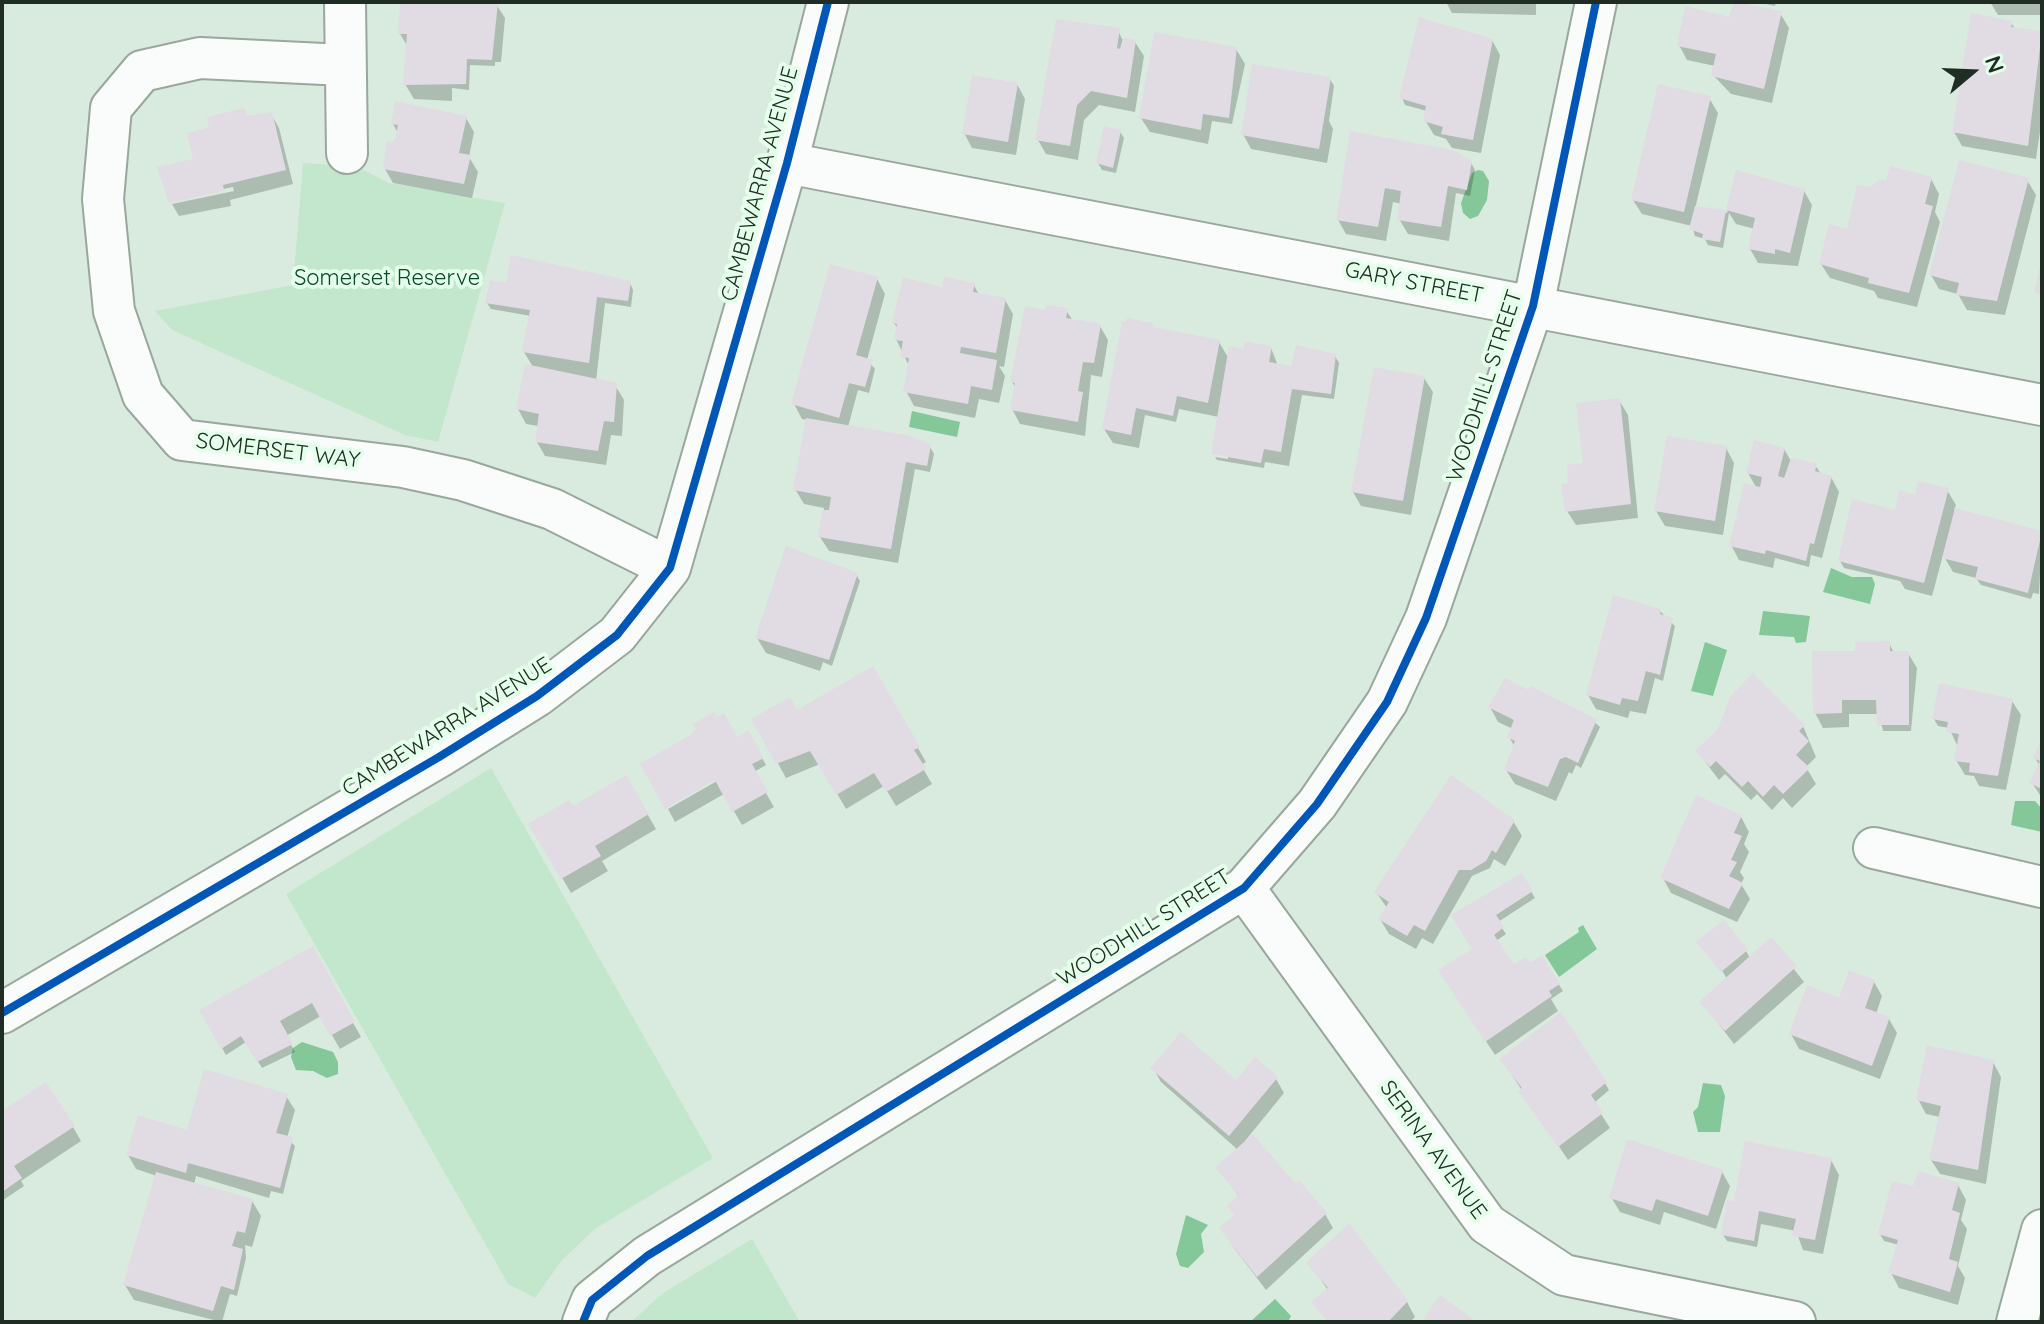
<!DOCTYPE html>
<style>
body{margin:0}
#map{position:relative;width:2044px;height:1324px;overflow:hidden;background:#d9ebde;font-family:Quicksand,sans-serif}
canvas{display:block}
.frame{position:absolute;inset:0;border:4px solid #202d24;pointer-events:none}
.north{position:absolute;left:1932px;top:32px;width:80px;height:80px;-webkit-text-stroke:6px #e4ffea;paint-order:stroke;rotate:71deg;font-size:22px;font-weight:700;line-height:32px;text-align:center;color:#202d24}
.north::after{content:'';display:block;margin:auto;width:28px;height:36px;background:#202d24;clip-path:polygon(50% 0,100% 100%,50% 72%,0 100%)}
</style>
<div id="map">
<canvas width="2044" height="1324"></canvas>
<div class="frame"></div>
<div class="north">N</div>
</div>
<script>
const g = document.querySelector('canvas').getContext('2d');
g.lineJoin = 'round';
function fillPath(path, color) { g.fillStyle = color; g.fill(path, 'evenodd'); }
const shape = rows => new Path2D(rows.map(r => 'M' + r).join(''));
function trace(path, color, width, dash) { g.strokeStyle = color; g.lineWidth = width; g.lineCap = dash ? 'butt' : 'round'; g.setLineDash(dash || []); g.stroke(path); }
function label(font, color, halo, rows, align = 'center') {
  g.font = font + ' Quicksand,sans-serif'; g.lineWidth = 8; g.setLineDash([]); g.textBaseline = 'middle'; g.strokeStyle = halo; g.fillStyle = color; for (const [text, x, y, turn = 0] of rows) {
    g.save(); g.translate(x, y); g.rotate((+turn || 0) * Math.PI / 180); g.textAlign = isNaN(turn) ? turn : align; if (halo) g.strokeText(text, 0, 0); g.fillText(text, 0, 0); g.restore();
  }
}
fillPath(shape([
 [303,163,356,166,389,183,505,203,438,442,405,435,172,330,155,311,293,285],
 [491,768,713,1158,596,1228,562,1260,535,1298,508,1284,286,894],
 [752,1239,800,1322,631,1322,663,1293]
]), '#c3e7cc');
fillPath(shape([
 [1478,170,1483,171,1489,181,1487,200,1478,216,1470,219,1463,213,1461,203,1472,173],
 [912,411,960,422,957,437,909,427],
 [1831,568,1852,577,1872,577,1875,584,1870,604,1823,592],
 [1763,611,1810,616,1806,642,1796,643,1794,637,1759,635],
 [1705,642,1727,650,1713,696,1691,691],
 [2015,801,2035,801,2042,809,2042,832,2011,825],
 [1583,925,1597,949,1559,977,1545,955,1579,932,1578,928],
 [302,1042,333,1052,338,1062,338,1074,327,1078,313,1071,296,1070,291,1057,293,1048],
 [1703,1083,1721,1085,1725,1096,1720,1132,1698,1132,1693,1112,1698,1107],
 [1186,1215,1208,1225,1201,1234,1204,1252,1188,1268,1180,1266,1176,1254],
 [1275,1299,1291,1316,1288,1322,1250,1322]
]), '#84c799');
fillPath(shape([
 [402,2,496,4,505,18,501,62,495,62,495,66,470,65,469,90,452,88,452,101,414,99,405,84,408,47,400,34],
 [1446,2,1548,2,1536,2,1536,15,1452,13],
 [1737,2,1780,13,1789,28,1772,103,1731,94,1713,75,1715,66,1687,60,1679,45,1731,20],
 [1758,2,1776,2,1775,6],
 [1990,2,2042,2,2042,15,1998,15],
 [2011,22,2015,29,2042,33,2042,117,2036,159,1962,146,1954,132],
 [1118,30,1122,39,1135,42,1144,56,1135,112,1099,105,1084,120,1078,160,1046,154,1038,140],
 [1492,40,1500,55,1481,153,1452,148,1446,139,1434,135,1425,120,1427,111,1405,105,1402,98],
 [1236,49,1245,64,1232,124,1212,121,1208,144,1150,132,1141,118],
 [1330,79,1334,86,1329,121,1333,129,1327,163,1251,149,1243,134],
 [1017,84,1025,99,1016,155,972,148,964,133],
 [1709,98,1718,113,1695,209,1727,213,1738,173,1804,191,1812,205,1798,266,1758,263,1750,249,1755,229,1736,224,1729,213,1723,248,1708,245,1705,239,1695,236,1692,226,1642,214,1633,200],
 [271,114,279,128,293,184,230,200,231,206,179,216,172,204,234,191,233,187,171,200,212,128],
 [466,118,474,132,469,157,478,172,472,198,393,183,385,169,398,133,393,124],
 [1120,132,1124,138,1116,173,1102,170,1098,163],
 [1352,133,1471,163,1475,170,1470,196,1456,193,1449,241,1408,234,1399,219,1402,204,1393,202,1386,241,1346,234,1338,220],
 [1931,179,1939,194,1935,212,1940,222,1917,307,1878,298,1874,291,1830,278,1821,264,1849,232,1870,189,1887,183],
 [2027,180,2036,195,2005,315,1967,310,1958,294,1939,289,1931,275],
 [877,279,885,294,867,360,875,369,869,393,858,390,848,427,930,447,934,454,930,472,915,469,898,563,829,551,820,537,824,508,804,504,795,489,808,420,802,419,794,404],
 [630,283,633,290,631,307,605,303,596,381,615,385,624,400,622,436,611,435,606,465,545,456,537,442,539,426,526,424,518,409,533,367,524,352,531,316,491,309,487,303,505,285],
 [974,285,979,295,1005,300,1013,314,1004,367,999,366,1005,376,999,403,979,399,975,418,914,406,906,391,910,368,896,339,898,329,894,323,944,289],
 [1066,310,1073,321,1100,326,1108,340,1102,377,1091,375,1085,436,1020,424,1012,409,1016,388,1012,382,1047,313],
 [1152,325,1155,330,1219,342,1229,359,1244,351,1271,348,1278,366,1295,369,1335,356,1339,363,1334,399,1302,395,1289,466,1265,462,1264,468,1217,460,1215,457,1228,459,1228,455,1213,454,1219,417,1179,409,1176,422,1145,415,1139,448,1113,443,1104,429],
 [1424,378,1433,392,1411,515,1361,506,1353,492],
 [1619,400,1628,415,1638,518,1576,525,1567,511,1570,484,1585,465],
 [1726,448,1734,463,1723,535,1665,526,1656,511],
 [1784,449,1792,463,1815,465,1821,474,1831,477,1839,492,1822,558,1811,555,1809,567,1775,558,1773,568,1739,560,1731,545,1757,489,1748,473],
 [1947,490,1956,505,1954,510,2042,533,2039,594,2033,593,2031,599,1981,585,1976,578,1953,572,1943,555,1932,596,1905,589,1900,581,1844,568,1840,561,1916,497],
 [856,574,860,581,832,666,823,662,820,671,766,653,757,638],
 [1660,611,1675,626,1663,681,1655,678,1646,714,1630,711,1628,718,1596,709,1588,695],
 [1889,643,1894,653,1908,653,1917,668,1911,731,1883,731,1879,714,1849,714,1849,727,1823,728,1815,713],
 [872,668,926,762,921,765,932,784,896,806,884,786,846,809,820,764,786,778,754,720,797,712],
 [1505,681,1583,712,1600,727,1581,768,1576,765,1572,774,1569,772,1556,801,1515,784,1506,770,1515,747,1509,737,1513,729,1498,722,1490,707],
 [2012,701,2021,715,2006,790,1979,786,1974,776,1965,775,1956,760,1958,747,1949,728,1938,726,1934,719],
 [1803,726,1816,757,1806,767,1816,784,1792,808,1783,798,1772,810,1757,794,1751,800,1725,774,1719,780,1697,751],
 [748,733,766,765,754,772,774,807,742,825,724,794,675,822,668,809,724,777,737,740],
 [2042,743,2042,798,2032,783,2040,766,2035,758],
 [626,777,656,829,602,861,608,871,571,893,531,825,572,809],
 [1741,817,1749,832,1744,844,1749,852,1740,872,1744,878,1741,884,1750,899,1737,922,1671,893,1663,878],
 [1513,821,1522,836,1505,866,1494,859,1490,868,1472,876,1433,944,1422,938,1416,949,1389,934,1380,919,1387,908,1376,892],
 [1522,876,1535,898,1498,922,1506,934,1496,941,1514,967,1537,971,1542,958,1563,991,1551,999,1558,1011,1495,1055,1449,985,1474,949,1453,916],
 [1771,940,1804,982,1734,1044,1702,1002,1727,979,1717,962,1746,951,1750,958],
 [312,949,361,1037,340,1049,321,1016,286,1036,295,1052,262,1068,246,1042,226,1055,201,1011],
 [1874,982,1882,996,1876,1014,1889,1019,1897,1033,1880,1079,1799,1049,1791,1034],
 [1502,1060,1605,1083,1609,1090,1594,1103,1610,1128,1568,1160],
 [1993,1062,2001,1077,1986,1184,1940,1174,1931,1160,1940,1117,1926,1114,1918,1099],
 [1153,1068,1237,1083,1276,1079,1284,1093,1245,1141,1325,1214,1333,1228,1266,1290,1232,1245,1240,1197,1218,1168,1238,1150,1161,1082],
 [286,1096,295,1110,287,1138,295,1146,283,1194,271,1191,269,1198,196,1176,194,1185,252,1201,261,1216,252,1247,245,1245,246,1258,237,1296,230,1294,222,1322,134,1300,125,1285,157,1176,136,1169,128,1155],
 [2,1114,73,1127,81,1141,21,1181,24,1186,2,1201],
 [1831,1160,1839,1175,1823,1254,1803,1250,1796,1231,1761,1224,1757,1247,1727,1241,1723,1235],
 [1722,1172,1730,1186,1716,1229,1664,1212,1660,1225,1620,1212,1611,1197],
 [1958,1185,1966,1200,1961,1220,1967,1229,1958,1266,1965,1278,1958,1305,1899,1288,1891,1273,1899,1245,1884,1241,1880,1234,1915,1189],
 [1349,1226,1407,1302,1415,1317,1410,1322,1328,1322,1328,1290,1309,1263]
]), '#0003');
fillPath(shape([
 [400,2,498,2,492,60,467,59,466,84,403,85,407,34,398,34],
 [1734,2,1782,11,1764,89,1711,76,1716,54,1677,46,1685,6,1729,17],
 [1971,13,2013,21,2011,27,2042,31,2028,146,1952,132],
 [1419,17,1493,39,1473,140,1441,134,1443,127,1423,121,1426,106,1399,98],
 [1056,19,1120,28,1117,48,1120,49,1123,38,1136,40,1127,98,1091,91,1077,105,1070,146,1035,140],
 [1154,32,1237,47,1229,118,1203,114,1201,130,1139,118],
 [1252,64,1331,77,1319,149,1241,135],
 [972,75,1018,83,1008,142,962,134],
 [1658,84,1711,96,1684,212,1631,200],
 [395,101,467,116,459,153,471,155,464,184,383,169,387,141,395,141,398,125,391,124],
 [244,108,247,116,272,112,286,170,223,185,224,191,169,203,157,167,193,159,187,133,209,127,207,117],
 [1104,126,1121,130,1113,168,1096,163],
 [1350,131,1453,150,1472,161,1467,190,1448,186,1441,227,1397,220,1401,191,1385,188,1378,227,1336,220],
 [1959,160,2029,178,1997,301,1956,295,1959,283,1929,275],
 [1890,166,1932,177,1925,204,1933,206,1909,293,1868,283,1869,278,1819,264,1829,224,1847,229,1857,185,1870,187,1880,179,1886,181],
 [1736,170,1805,189,1790,253,1775,249,1775,254,1748,249,1755,218,1726,210],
 [1695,206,1726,210,1720,242,1702,239,1703,234,1689,229],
 [511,255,631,281,628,301,597,297,589,363,522,352,530,310,485,303,490,280,506,283],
 [2041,262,2042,262,2042,294,2034,293],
 [830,264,878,277,856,355,873,360,865,387,849,383,839,418,791,404],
 [903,277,942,287,944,277,975,283,973,292,1006,298,996,353,961,347,960,353,997,360,992,390,971,386,968,404,903,392,909,358,900,357,903,341,894,340,897,324,892,323],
 [1046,305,1068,308,1066,318,1101,324,1094,363,1083,362,1078,391,1083,392,1078,422,1010,410,1015,383,1010,382,1025,306,1045,310],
 [1127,318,1153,323,1153,327,1220,340,1208,403,1177,396,1173,416,1136,408,1131,435,1102,429,1122,321,1126,322],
 [1245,341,1272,346,1269,362,1291,366,1296,345,1336,354,1331,394,1292,389,1281,452,1264,449,1261,463,1211,454,1229,346,1243,349],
 [525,364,617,383,614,422,604,421,598,451,535,442,539,414,516,409],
 [1374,367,1425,376,1403,501,1351,492],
 [1620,398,1631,504,1565,512,1561,484,1568,483,1567,465,1583,463,1576,403],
 [806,418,911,436,931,445,927,466,906,462,891,549,818,537,822,510,829,510,831,497,793,490],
 [1667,436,1727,446,1715,521,1654,511],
 [1754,440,1785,448,1778,476,1784,478,1791,458,1817,463,1815,471,1832,476,1814,544,1810,543,1806,561,1766,550,1765,554,1729,546,1744,483,1760,487,1762,477,1746,473],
 [1918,481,1949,488,1924,583,1838,561,1852,499,1895,510,1899,490,1915,495],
 [1955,508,2042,531,2028,593,1975,579,1978,567,1942,558],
 [786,546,858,573,829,660,755,638],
 [1613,595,1661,609,1660,614,1673,618,1660,675,1646,671,1638,701,1622,698,1620,705,1586,695],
 [1890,641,1890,651,1909,651,1909,725,1877,725,1876,700,1842,700,1842,713,1813,714,1812,651,1855,651,1855,642],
 [873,666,920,747,914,750,926,769,886,792,874,773,836,795,810,751,776,764,751,719,790,697,797,710],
 [1753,673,1805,725,1799,731,1809,741,1796,755,1810,768,1783,794,1774,785,1763,797,1748,781,1742,787,1716,761,1710,767,1695,751,1718,729,1730,697],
 [1505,678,1528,690,1530,686,1597,719,1578,763,1566,757,1560,759,1548,787,1504,770,1515,741,1507,737,1514,720,1488,707],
 [1939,683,2013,699,1998,776,1969,772,1970,763,1954,761,1959,734,1946,732,1948,722,1932,719],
 [714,712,717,717,724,713,737,737,748,730,764,758,752,764,768,792,732,812,715,780,665,809,640,764,690,735,696,729,693,724],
 [2042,738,2042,789,2029,783,2040,761,2033,758],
 [626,775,649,814,595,846,601,856,561,879,528,824,569,800,573,806],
 [1451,775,1515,820,1496,853,1492,850,1486,861,1471,870,1459,870,1425,931,1414,925,1407,936,1378,919,1389,902,1374,892],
 [1696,795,1742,815,1734,833,1742,836,1731,860,1737,862,1729,876,1743,883,1729,909,1660,878],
 [1522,873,1533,891,1496,915,1504,927,1494,935,1514,964,1526,957,1530,963,1542,955,1560,984,1549,991,1552,996,1485,1042,1438,970,1472,949,1451,915],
 [1724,920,1748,950,1721,972,1696,942],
 [1771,937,1797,966,1725,1031,1699,1002],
 [313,946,355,1022,330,1036,312,1003,280,1021,293,1044,257,1062,241,1036,221,1049,199,1010],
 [1849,970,1875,980,1865,1008,1890,1017,1872,1066,1789,1034,1807,985,1839,998],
 [1561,1012,1607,1082,1591,1095,1603,1113,1558,1147,1518,1091,1522,1088,1499,1059],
 [1181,1032,1236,1080,1255,1057,1278,1077,1229,1136,1150,1068],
 [1927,1045,1994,1060,1978,1170,1929,1160,1941,1106,1916,1100],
 [204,1069,288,1094,276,1133,293,1137,280,1188,188,1163,186,1173,126,1155,138,1115,187,1130],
 [46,1082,75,1126,14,1166,22,1178,2,1192,2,1111],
 [1253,1134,1295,1183,1299,1180,1327,1213,1257,1277,1219,1228,1234,1215,1227,1206,1239,1195,1215,1168],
 [1627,1139,1723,1170,1708,1216,1656,1199,1652,1211,1609,1198],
 [1745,1141,1832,1158,1815,1240,1792,1236,1796,1219,1759,1211,1754,1241,1721,1235,1727,1200,1734,1201],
 [1918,1171,1959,1183,1952,1210,1960,1213,1949,1259,1958,1262,1950,1292,1888,1273,1898,1240,1878,1234,1892,1181,1913,1186],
 [156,1172,253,1199,245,1233,237,1231,232,1246,243,1249,234,1290,221,1286,213,1311,123,1285],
 [1349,1223,1408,1301,1388,1322,1328,1322,1311,1302,1328,1288,1306,1263],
 [1440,1295,1477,1322,1421,1322]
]), '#e1dbe3');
const street = shape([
 [345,2,347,153],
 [344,65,200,58,142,71,111,108,103,199,114,311,143,395,182,440,403,467,463,480,552,509,670,568],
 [787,163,2042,405],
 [1874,848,2042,887],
 [1244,888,1487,1224,1564,1275,1795,1322],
 [2,1013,439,757,537,696,617,635,670,568,787,163,828,2],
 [583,1322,592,1300,647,1256,1244,888,1317,804,1387,702,1426,618,1533,306,1596,2],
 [2017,1322,2042,1230]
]);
trace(street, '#99a79d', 44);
trace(street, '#f9fcfa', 40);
trace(shape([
 [2,1013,439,757,537,696,617,635,670,568,787,163,828,2],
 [583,1322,592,1300,647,1256,1244,888,1317,804,1387,702,1426,618,1533,306,1596,2]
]), '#0057b8', 8);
label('22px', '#202d24', '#e4ffea', [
 ["CAMBEWARRA AVENUE",760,184,-75],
 ["GARY STREET",1414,283,11],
 ["WOODHILL STREET",1485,386,-72],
 ["SOMERSET WAY",278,451,7],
 ["CAMBEWARRA AVENUE",447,727,-32],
 ["WOODHILL STREET",1144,928,-32],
 ["SERINA AVENUE",1433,1150,54]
]);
label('22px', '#044a25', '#e4ffea', [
 ["Somerset Reserve",387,278]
]);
</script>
